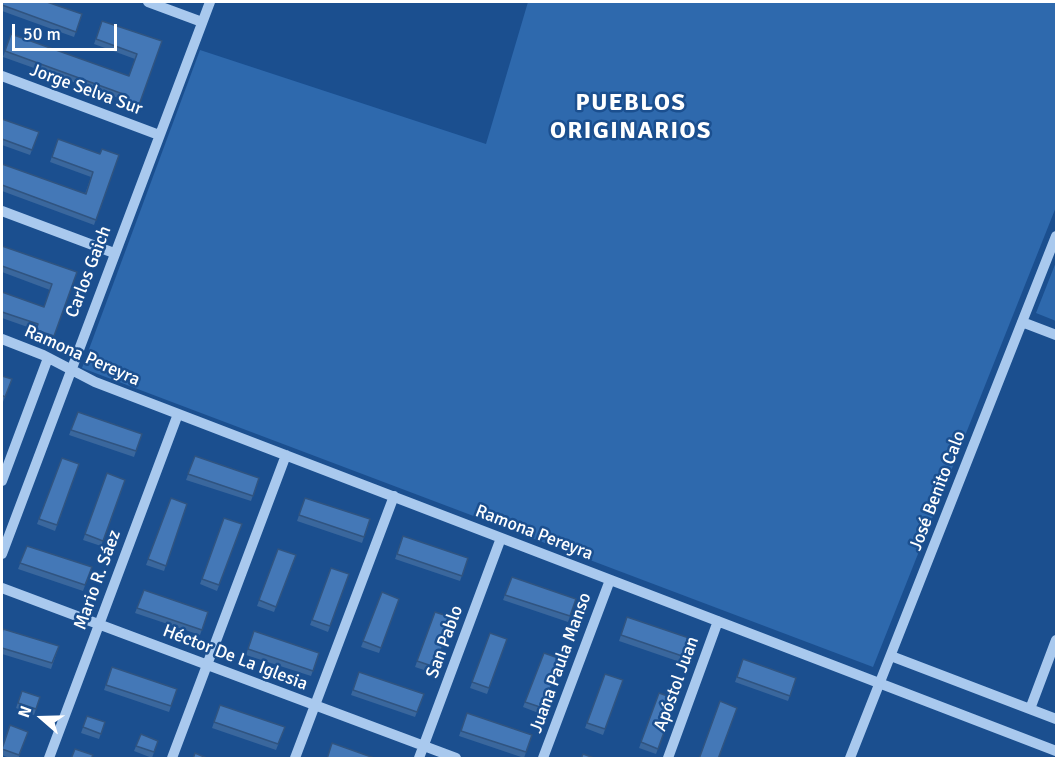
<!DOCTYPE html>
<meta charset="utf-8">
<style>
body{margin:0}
#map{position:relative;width:1058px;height:760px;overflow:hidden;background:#1b4f8f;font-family:Signika,sans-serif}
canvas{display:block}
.frame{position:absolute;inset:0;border:3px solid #fff;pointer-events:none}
.north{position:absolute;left:12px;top:688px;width:60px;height:60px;-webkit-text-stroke:4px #1b4f8f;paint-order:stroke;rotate:290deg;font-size:16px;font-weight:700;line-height:24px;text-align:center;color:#fff}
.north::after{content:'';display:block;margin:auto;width:21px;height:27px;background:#fff;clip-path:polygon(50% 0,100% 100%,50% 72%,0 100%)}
.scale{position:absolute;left:12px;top:24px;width:105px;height:27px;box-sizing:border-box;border:3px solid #fff;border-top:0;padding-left:8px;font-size:18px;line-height:21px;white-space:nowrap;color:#fff;-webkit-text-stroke:4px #1b4f8f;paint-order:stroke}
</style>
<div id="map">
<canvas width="1058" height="760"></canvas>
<div class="frame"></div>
<div class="north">N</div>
<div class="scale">50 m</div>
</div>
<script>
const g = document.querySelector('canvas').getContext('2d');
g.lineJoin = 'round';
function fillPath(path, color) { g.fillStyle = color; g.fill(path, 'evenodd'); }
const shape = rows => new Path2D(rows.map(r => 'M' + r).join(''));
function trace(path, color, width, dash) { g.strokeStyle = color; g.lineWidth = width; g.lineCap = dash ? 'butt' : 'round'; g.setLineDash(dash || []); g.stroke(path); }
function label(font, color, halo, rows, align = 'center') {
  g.font = font + ' Signika,sans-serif'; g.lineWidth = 5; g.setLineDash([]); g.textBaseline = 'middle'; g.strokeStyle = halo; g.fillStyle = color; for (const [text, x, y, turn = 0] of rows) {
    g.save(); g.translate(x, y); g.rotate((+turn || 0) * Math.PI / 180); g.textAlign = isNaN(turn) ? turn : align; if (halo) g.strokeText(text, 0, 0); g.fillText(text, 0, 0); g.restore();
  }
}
fillPath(shape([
 [528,2,1056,2,1056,207,873,667,82,368,200,50,486,144],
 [1056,262,1056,321,1036,313]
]), '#2e69ad');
trace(shape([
 [148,2,202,22],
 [2,76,159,135],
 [2,211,114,253],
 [1022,322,1056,335],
 [2,339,43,355,95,382,1056,751],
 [2,481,48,358],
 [2,554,210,2],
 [2,588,456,758],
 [891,656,1056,719],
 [1030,709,1056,640],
 [49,758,178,414],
 [172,758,286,455],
 [295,758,394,496],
 [419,758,501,538],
 [543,758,610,580],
 [668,758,718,621],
 [850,758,1056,236]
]), '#a9c9ee', 10);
fillPath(shape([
 [2,2,82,14,74,37,2,11],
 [102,21,162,41,137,110,119,104,121,99,3,57,11,34,129,76,135,59,94,44],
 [2,119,39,132,30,155,2,145],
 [58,139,100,154,119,155,94,225,2,191,2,164,85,194,91,177,50,162],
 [2,246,77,272,52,341,34,335,36,330,2,318,2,293,44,307,50,290,2,272],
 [2,376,12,379,3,402,2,402],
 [78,412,142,434,134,457,69,435],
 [195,456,259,478,251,501,186,480],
 [62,458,79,464,55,531,37,524],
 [107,473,125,480,101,546,83,540],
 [171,498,187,504,164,571,146,565],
 [305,498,370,519,362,543,297,521],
 [224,518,242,524,217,591,200,584],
 [403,536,468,558,460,581,395,559],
 [27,546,92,567,83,591,18,569],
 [278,549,296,555,274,612,257,606],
 [331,568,349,574,328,632,310,625],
 [512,577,576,599,568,622,503,600],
 [144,590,208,612,200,635,135,613],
 [382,592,399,599,379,653,361,647],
 [435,612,453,618,433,673,415,667],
 [627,617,692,639,683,663,619,641],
 [254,631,319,653,311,676,246,655],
 [2,633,59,646,51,669,2,654],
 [490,633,507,639,487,694,470,688],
 [544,653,561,659,541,714,523,707],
 [743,659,796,678,788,701,735,682],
 [112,667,177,689,169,712,104,690],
 [359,672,424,694,415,717,351,695],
 [605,674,623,680,603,735,585,728],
 [22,691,40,697,34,715,16,708],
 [659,693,676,699,656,754,639,748],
 [220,705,285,727,276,750,212,728],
 [467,713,532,735,524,758,459,736],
 [87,716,105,722,99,739,81,733],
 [10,725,28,732,18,759,12,759,2,755,2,750],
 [141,734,158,741,152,758,134,751]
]), '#3a679d');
const building = shape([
 [2,2,47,2,82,14,76,32,2,5,2,2],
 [102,21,162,41,139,105,121,98,123,94,5,51,11,34,129,76,137,54,96,39,102,21],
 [2,119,39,132,32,150,2,139,2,119],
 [58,139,100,154,102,149,119,155,96,220,2,185,2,164,86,194,93,172,52,157,58,139],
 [2,246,77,272,54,336,36,330,38,324,2,312,2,292,44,307,52,284,2,266,2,246],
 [2,376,12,379,5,397,2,395,2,376],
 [78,412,142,434,136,451,71,430,78,412],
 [195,456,259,478,253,496,188,474,195,456],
 [62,458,79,464,57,525,39,519,62,458],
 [107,473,125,480,103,541,85,534,107,473],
 [171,498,187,504,166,566,148,559,171,498],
 [305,498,370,519,364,537,299,515,305,498],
 [224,518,242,524,219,585,202,579,224,518],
 [403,536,468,558,462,576,397,554,403,536],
 [27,546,92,567,85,585,20,563,27,546],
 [278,549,296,555,276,607,259,600,278,549],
 [331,568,349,574,330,626,312,620,331,568],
 [512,577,576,599,570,616,505,595,512,577],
 [144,590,208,612,202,630,137,608,144,590],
 [382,592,399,599,381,648,363,641,382,592],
 [435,612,453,618,435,667,417,661,435,612],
 [627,617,692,639,685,657,621,635,627,617],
 [3,629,59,646,52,663,2,648,2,633,3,629],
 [254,631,319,653,313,671,248,649,254,631],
 [490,633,507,639,489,688,472,682,490,633],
 [544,653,561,659,543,708,525,702,544,653],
 [743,659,796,678,790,696,737,677,743,659],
 [112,667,177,689,171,706,106,685,112,667],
 [359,672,424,694,417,712,353,690,359,672],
 [605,674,623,680,605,729,587,723,605,674],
 [22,691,40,697,36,709,18,703,22,691],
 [659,693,676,699,658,749,641,742,659,693],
 [720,701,737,708,718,759,699,759,720,701],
 [220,705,285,727,278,744,214,722,220,705],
 [467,713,532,735,526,752,461,731,467,713],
 [87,716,105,722,101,734,83,727,87,716],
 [10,725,28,732,19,755,2,749,10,725],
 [141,734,158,741,154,752,136,746,141,734],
 [332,743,377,759,327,759,332,743],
 [75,749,93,755,91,759,71,759,75,749],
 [195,753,209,759,193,759,195,753],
 [583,754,597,759,581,759,583,754]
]);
fillPath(building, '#4478b7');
trace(building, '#305480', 1.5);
label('18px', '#fff', '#1b4f8f', [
 ["Jorge Selva Sur",86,90,20],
 ["Carlos Gaich",89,272,-69],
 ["Ramona Pereyra",82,356,24],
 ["José Benito Calo",938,491,-69],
 ["Ramona Pereyra",534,533,21],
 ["Mario R. Sáez",98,580,-70],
 ["San Pablo",445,642,-70],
 ["Héctor De La Iglesia",235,658,21],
 ["Juana Paula Manso",561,663,-70],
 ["Apóstol Juan",677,684,-70]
]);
g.letterSpacing = '1.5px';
label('bold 24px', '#fff', '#1b4f8f', [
 ["PUEBLOS",631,104],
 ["ORIGINARIOS",631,132]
]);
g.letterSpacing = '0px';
</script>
